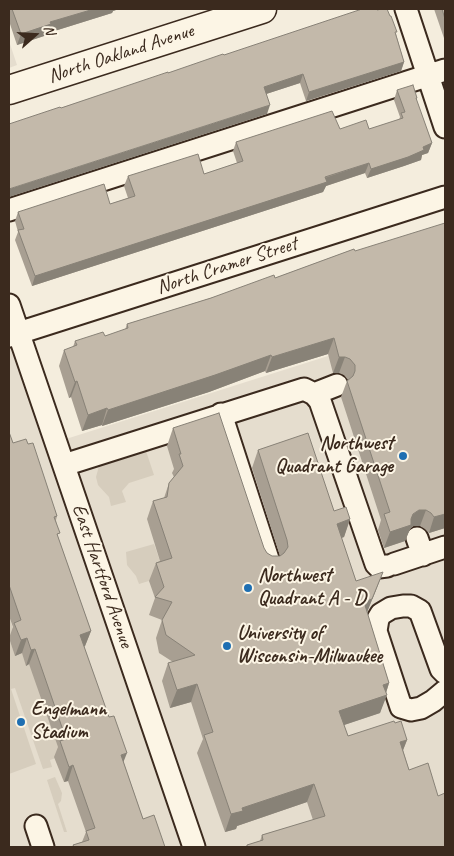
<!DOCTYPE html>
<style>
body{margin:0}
#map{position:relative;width:454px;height:856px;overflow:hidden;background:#f4eddd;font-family:Caveat,sans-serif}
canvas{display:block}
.frame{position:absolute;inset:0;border:10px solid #3b2a1e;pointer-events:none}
.north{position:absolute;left:10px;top:10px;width:50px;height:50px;-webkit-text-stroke:4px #fcf5e5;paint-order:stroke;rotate:71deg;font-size:14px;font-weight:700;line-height:20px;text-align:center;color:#3b2a1e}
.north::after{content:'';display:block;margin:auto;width:18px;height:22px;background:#3b2a1e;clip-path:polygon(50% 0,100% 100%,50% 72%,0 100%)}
</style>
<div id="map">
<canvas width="454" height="856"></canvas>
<div class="frame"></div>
<div class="north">N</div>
</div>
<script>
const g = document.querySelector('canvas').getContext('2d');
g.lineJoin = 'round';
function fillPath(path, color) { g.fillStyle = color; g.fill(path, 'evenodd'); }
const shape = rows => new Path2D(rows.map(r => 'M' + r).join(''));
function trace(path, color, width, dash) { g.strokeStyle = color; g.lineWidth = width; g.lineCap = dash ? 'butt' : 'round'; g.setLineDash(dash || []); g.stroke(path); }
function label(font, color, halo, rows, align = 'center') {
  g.font = font + ' Caveat,sans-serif'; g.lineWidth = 4; g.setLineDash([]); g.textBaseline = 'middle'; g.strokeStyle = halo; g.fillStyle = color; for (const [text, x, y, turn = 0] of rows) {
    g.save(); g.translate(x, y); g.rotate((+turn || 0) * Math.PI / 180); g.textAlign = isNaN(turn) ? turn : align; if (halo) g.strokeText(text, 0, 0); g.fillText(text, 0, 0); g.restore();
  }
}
fillPath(shape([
 [9,41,17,65,9,68],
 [445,323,445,847,9,847,9,347,12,346,47,445,350,349]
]), '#e5ddce');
fillPath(shape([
 [146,451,154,475,129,483,122,491,126,502,111,506,109,497,98,485,96,477,99,466],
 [154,544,165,576,139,584,136,576,127,565,126,552],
 [9,616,15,635,9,638,15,655,22,653,30,664,60,752,56,758,50,760,52,767,43,769,15,688,11,689,36,764,9,774],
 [55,777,62,793,61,801,58,804,67,832,64,832,47,780]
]), '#d6cdbd');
const minor = shape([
 [406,9,445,127],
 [9,210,445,70],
 [9,305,194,847],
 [9,336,445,197],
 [314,394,337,385],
 [221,414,269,562],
 [64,465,304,389,314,394,320,401,376,564,379,567,387,566],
 [417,538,423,555],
 [394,564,445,547],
 [445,673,441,669,420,611,411,606,403,606,391,608,381,614,378,619,376,631,401,707,411,710,421,708,433,701,445,691],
 [36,826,43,847]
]);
const major = shape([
 [9,90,262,9]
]);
trace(minor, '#3b2a1e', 25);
trace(major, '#3b2a1e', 31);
trace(minor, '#fcf5e5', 21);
trace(major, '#fcf5e5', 28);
fillPath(shape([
 [9,9,119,9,113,11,112,13,48,33,47,35,17,45,9,21],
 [434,9,445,9,445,41],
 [377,10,396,34,404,62,401,71,306,101,300,83,266,94,267,114,61,108,224,55],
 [397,90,417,98,416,100,432,143,428,153,422,155,421,160,404,166,367,178,365,173,326,186,323,192,32,286,15,240,18,232,15,221,18,212,110,204,128,198,124,186,128,176,204,174,237,163,233,151,236,142,340,129,369,129,399,120,400,117,394,100],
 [354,249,445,528,429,533,425,529,420,526,413,526,410,529,405,541,384,548,378,530,381,520,341,397,347,381,348,380,344,375,339,373,333,373,328,354,266,373,265,371,209,392,102,426,102,425,82,431,71,397,69,398,59,366,64,350,73,347,75,341,105,336,125,330,127,324,275,278],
 [173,428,267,553,272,556,280,556,252,468,258,450,334,511,350,519,344,537,341,538,356,581,376,590,367,612,389,683,380,713,344,725,348,736,395,723,407,740,403,750,409,770,445,847,246,847,247,845,260,841,262,835,313,820,307,802,237,826,236,829,225,832,197,753,203,739,191,702,170,708,162,681,168,663,173,662,159,653,156,638,162,620,149,615,155,598,149,581,156,563,160,561,147,519,153,501,164,498,169,483,174,477,172,473,174,469,167,446],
 [9,432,13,443,57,516,56,520,58,537,91,631,85,646,84,647,143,819,165,847,73,847,73,845,82,842,86,832,68,781,64,782,54,757,58,747,29,664,26,666,22,653,15,656,9,638,13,627,9,616]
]), '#a89f92');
fillPath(shape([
 [94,9,119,9,113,11,112,13,48,33,47,35,17,45,21,34,50,22],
 [404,62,401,71,306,101,309,92],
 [303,74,300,83,260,96,264,87],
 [270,105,267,114,9,197,9,189],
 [432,143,428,153,422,155,421,160,404,166,367,178,371,169],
 [369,163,365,173,326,186,323,192,32,286,35,276],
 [334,338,328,354,266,373,272,357],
 [271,355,265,371,209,392,102,426,108,410],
 [339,357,345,357,339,373,333,373],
 [77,381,71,397,69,398,75,382],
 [107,408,102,425,82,431,88,415],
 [419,510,426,510,420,526,413,526,410,529,405,541,384,548,390,532],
 [445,514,445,528,429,533,434,517],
 [350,519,344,537,330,542,337,524],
 [383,572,376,590,365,617,364,602],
 [91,631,85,646,75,650,80,635],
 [27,638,22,653,15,656,21,640],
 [35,649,29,664,26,666,31,650],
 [389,683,385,696,387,695,380,713,332,729,339,711,383,685],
 [197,684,191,702,170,708,177,690],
 [407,740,400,758,400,742],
 [127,753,121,768,121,755],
 [73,765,68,781,64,782,69,767],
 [314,784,307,802,237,826,236,829,225,832,231,814,242,808]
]), '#888277');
const building = shape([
 [12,9,94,9,50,22,51,24,21,34,12,9],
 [362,9,376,9,377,10,382,9,387,9,390,16,391,16,397,32,395,32,404,62,309,92,303,74,264,87,270,105,9,189,9,124,60,107,61,108,168,72,168,73,223,54,224,55,362,9],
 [442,9,445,9,445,19,442,9],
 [413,85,417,98,416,98,432,143,423,147,424,150,408,157,371,169,369,163,325,177,327,182,35,276,18,230,24,229,18,212,104,184,110,204,135,196,128,176,198,154,204,174,243,161,236,142,332,111,340,129,366,120,369,129,403,118,401,113,405,112,397,90,413,85],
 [445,223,445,514,434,517,431,513,426,510,419,510,413,514,411,519,411,525,390,532,384,514,390,512,347,381,353,376,355,371,355,365,350,359,345,357,339,357,334,338,272,357,271,355,215,375,108,410,107,408,88,415,77,381,75,382,64,350,77,345,75,341,103,332,105,336,128,328,127,324,211,298,274,275,275,278,354,249,355,251,445,223],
 [219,413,264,548,267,553,272,556,280,556,284,553,288,547,287,540,258,450,308,433,334,511,346,507,350,519,337,524,356,581,383,572,372,599,364,602,389,683,383,685,387,695,339,711,348,736,394,721,395,723,401,721,407,740,400,742,409,770,428,763,438,796,445,793,445,847,247,847,247,845,263,840,262,835,325,816,314,784,242,808,243,811,231,814,204,735,213,732,197,684,177,690,168,663,195,655,166,635,162,620,172,602,155,597,164,587,156,563,172,558,153,501,167,497,169,483,183,466,179,454,181,454,173,428,219,413],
 [9,432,13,443,26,439,28,444,33,443,57,516,54,517,60,533,57,534,91,631,80,635,109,717,114,716,127,753,121,755,143,819,154,815,165,847,74,847,73,845,89,840,86,831,95,828,73,765,69,767,60,741,66,739,35,649,31,650,27,638,21,640,14,623,21,620,9,585,9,432]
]);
fillPath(building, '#c3b9aa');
trace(building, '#888277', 1);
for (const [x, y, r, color] of [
 [403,456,5,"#1f6fb2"],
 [248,588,5,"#1f6fb2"],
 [227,646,5,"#1f6fb2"],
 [21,722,5,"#1f6fb2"]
]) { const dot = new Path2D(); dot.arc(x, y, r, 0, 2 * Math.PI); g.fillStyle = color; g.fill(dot); trace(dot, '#fcf5e5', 2); }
label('20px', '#3b2a1e', '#fcf5e5', [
 ["North Oakland Avenue",121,54,-18],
 ["North Cramer Street",227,266,-18],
 ["East Hartford Avenue",102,576,71]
]);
label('bold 20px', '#3b2a1e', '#fcf5e5', [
 ["Northwest",393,444,"right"],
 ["Quadrant Garage",393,467,"right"],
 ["Northwest",258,576],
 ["Quadrant A - D",258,599],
 ["University of",237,634],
 ["Wisconsin-Milwaukee",237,657],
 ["Engelmann",31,710],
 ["Stadium",31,733]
], 'left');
</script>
